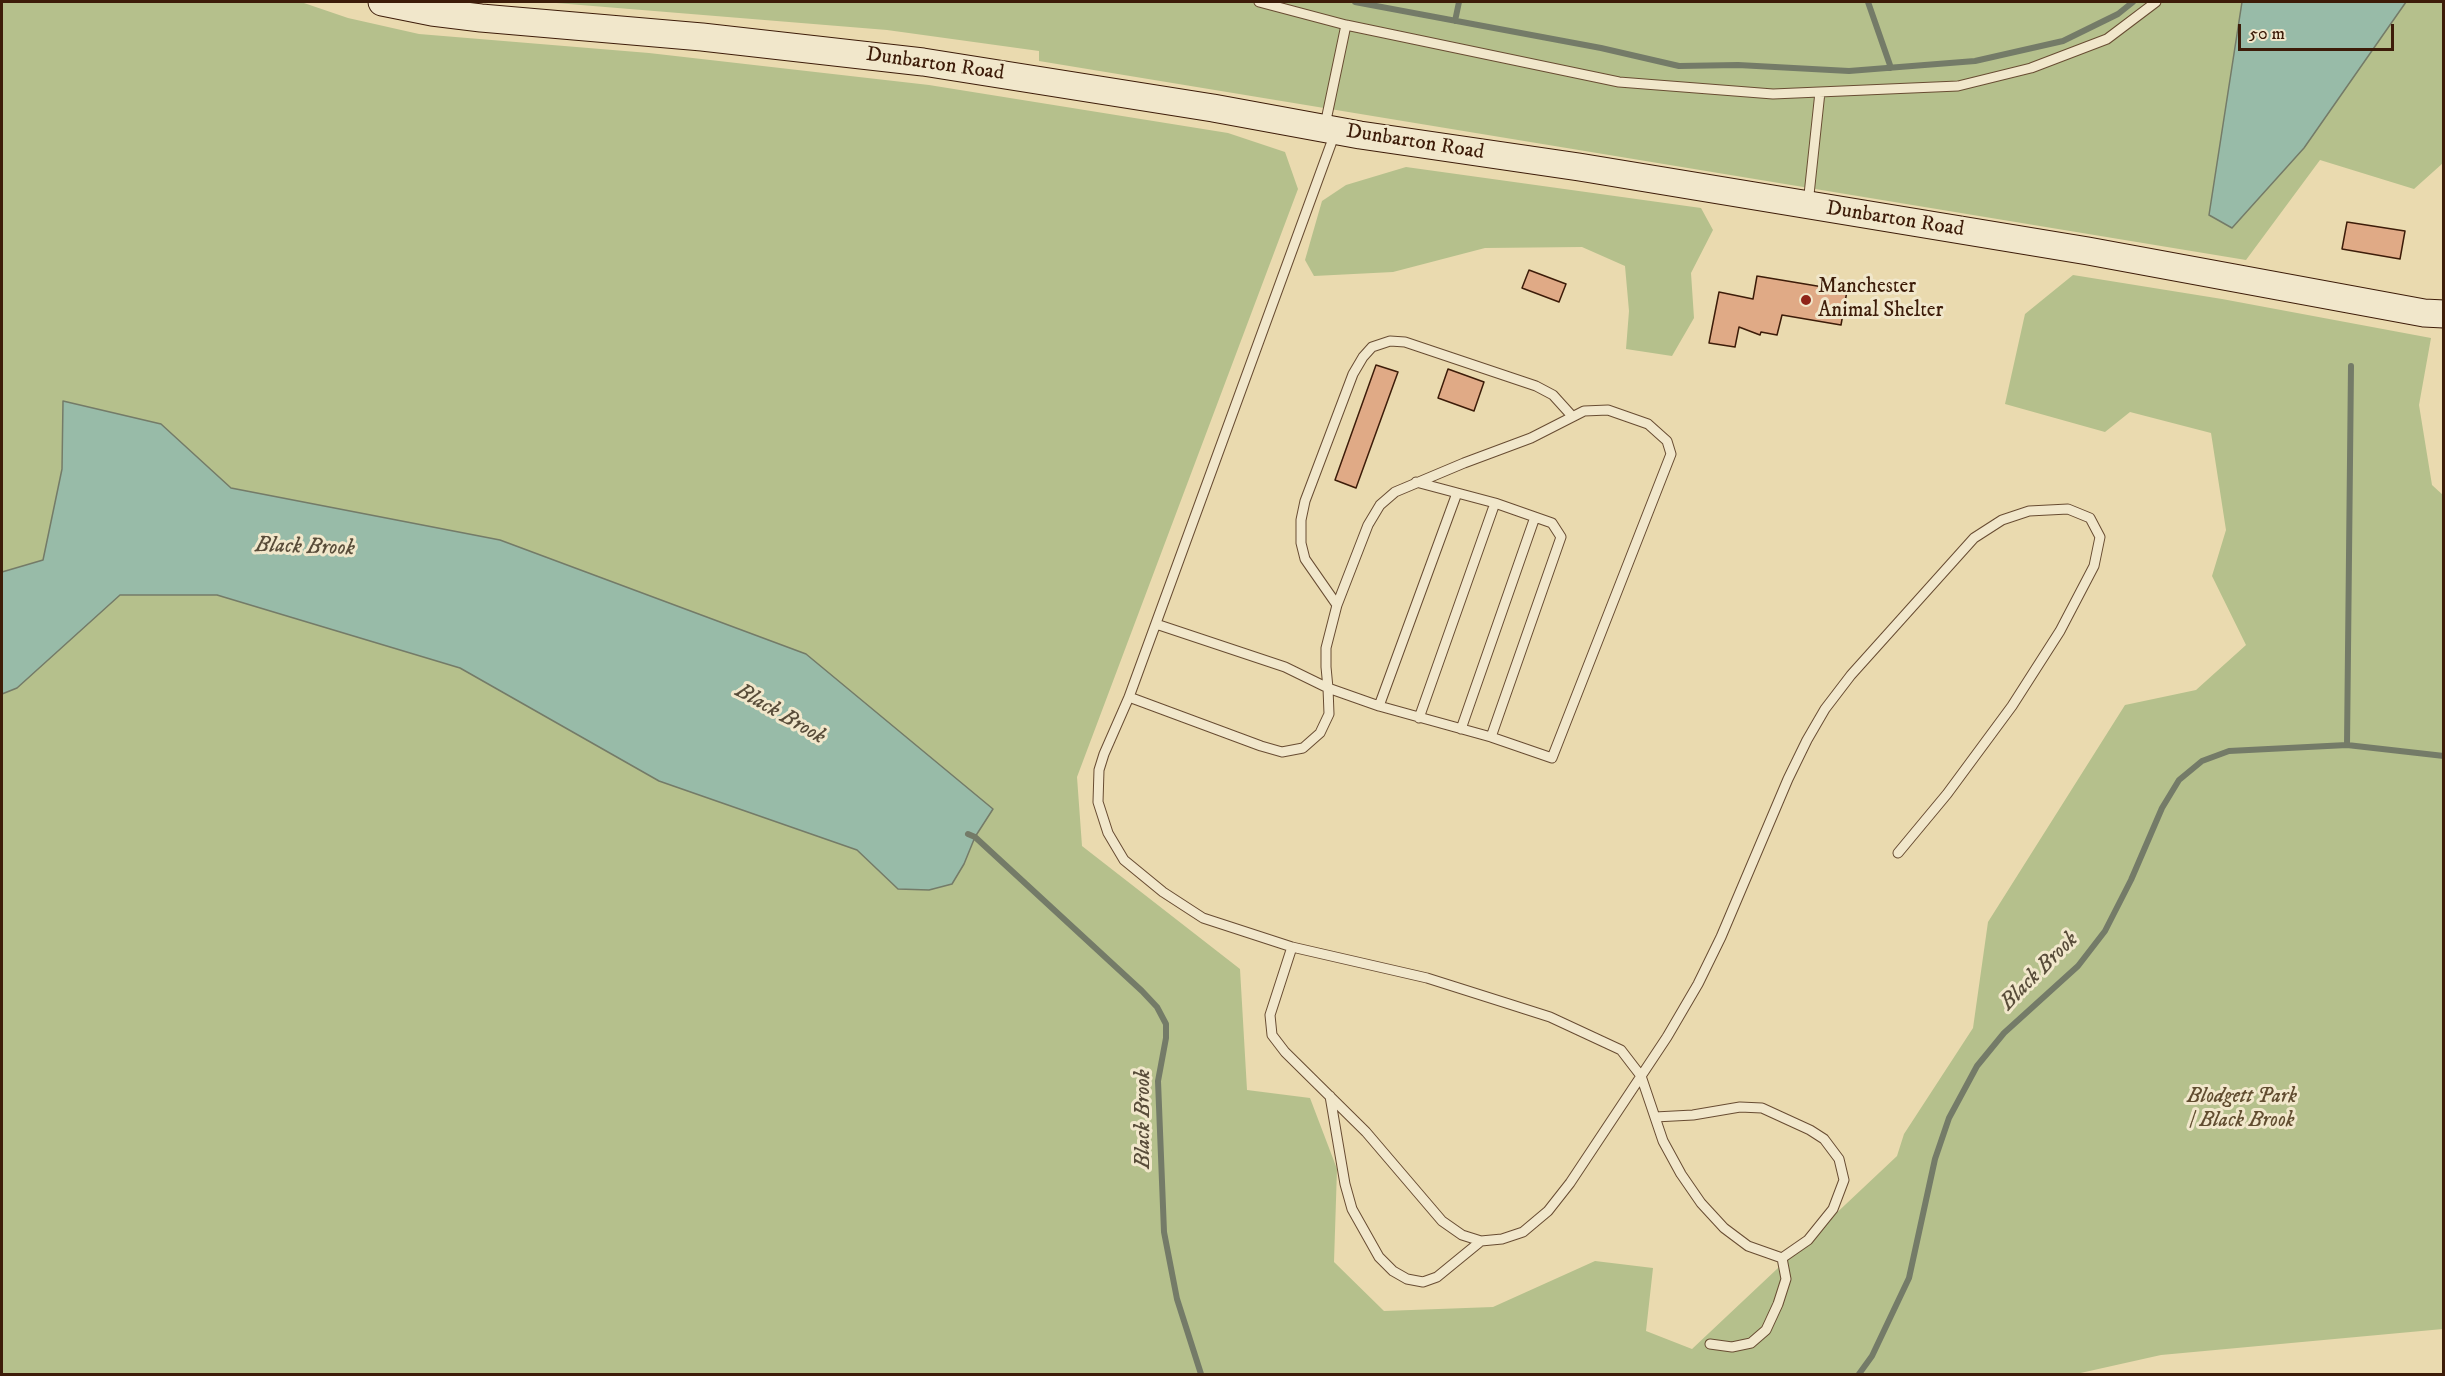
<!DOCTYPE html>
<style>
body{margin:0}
#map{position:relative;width:2445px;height:1376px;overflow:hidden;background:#eadaaf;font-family:"IM FELL DW Pica",serif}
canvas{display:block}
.frame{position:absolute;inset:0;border:3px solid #3d1c09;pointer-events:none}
.scale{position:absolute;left:2238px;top:24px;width:156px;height:27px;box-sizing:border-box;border:3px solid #3d1c09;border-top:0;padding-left:8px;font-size:18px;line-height:21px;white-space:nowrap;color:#3d1c09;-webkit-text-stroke:4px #f1e7cb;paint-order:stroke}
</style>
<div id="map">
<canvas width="2445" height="1376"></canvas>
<div class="frame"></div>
<div class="scale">50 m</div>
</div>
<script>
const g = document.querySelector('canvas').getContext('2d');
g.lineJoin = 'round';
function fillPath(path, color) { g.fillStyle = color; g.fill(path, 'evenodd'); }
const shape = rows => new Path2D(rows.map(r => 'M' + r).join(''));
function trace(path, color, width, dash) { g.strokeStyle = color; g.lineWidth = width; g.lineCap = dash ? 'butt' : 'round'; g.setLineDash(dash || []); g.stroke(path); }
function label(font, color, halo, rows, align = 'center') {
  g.font = font + ' "IM FELL DW Pica",serif'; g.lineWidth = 6; g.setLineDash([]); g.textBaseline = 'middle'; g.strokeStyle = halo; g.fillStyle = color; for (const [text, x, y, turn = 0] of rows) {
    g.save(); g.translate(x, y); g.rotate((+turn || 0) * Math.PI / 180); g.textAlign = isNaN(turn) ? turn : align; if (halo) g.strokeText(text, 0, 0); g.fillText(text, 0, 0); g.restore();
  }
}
fillPath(shape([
 [2,2,301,2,348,18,419,34,649,53,929,85,1228,133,1285,152,1298,189,1077,777,1082,846,1240,969,1247,1090,1310,1098,1337,1169,1334,1262,1384,1311,1493,1307,1595,1261,1653,1268,1646,1331,1692,1349,1897,1156,1904,1134,1973,1028,1988,922,2125,705,2196,690,2246,645,2212,576,2226,530,2211,433,2130,412,2105,432,2005,404,2025,314,2073,275,2222,299,2431,338,2419,405,2432,485,2444,496,2443,1329,2161,1355,2076,1374,2,1374],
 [544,2,2443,2,2443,163,2414,189,2320,160,2246,260,1039,61,1039,51,887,30],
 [1406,167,1701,208,1713,230,1691,273,1694,318,1672,356,1626,349,1629,311,1625,266,1582,247,1485,248,1393,272,1314,276,1305,260,1322,201,1346,185]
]), '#b5c08c');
const water = shape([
 [2242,2,2406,2,2304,148,2232,228,2209,215,2242,2],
 [63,401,161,424,231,488,500,540,806,654,993,809,975,837,964,864,952,884,929,890,898,889,857,850,659,781,460,668,217,595,120,595,17,688,2,694,2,572,43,560,62,469,63,401]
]);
fillPath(water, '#98bba8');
trace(water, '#747b68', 1.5);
trace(shape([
 [1355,2,1601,48,1679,66,1738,65,1849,71,1975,61,2063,41,2118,14,2133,2],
 [1868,2,1891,68],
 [1455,21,1459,2],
 [2347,745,2351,366],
 [968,834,975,837,1142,991,1157,1007,1166,1024,1166,1038,1158,1081,1164,1232,1177,1299,1201,1374],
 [1859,1374,1872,1356,1909,1278,1935,1159,1949,1118,1977,1066,2004,1033,2078,966,2105,931,2131,880,2162,808,2179,780,2202,761,2229,751,2347,745,2444,756]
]), '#747b68', 6);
const building = shape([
 [2347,222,2405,231,2400,259,2342,249,2347,222],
 [1529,270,1566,284,1559,302,1522,288,1529,270],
 [1757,276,1847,291,1841,325,1782,315,1777,335,1761,332,1760,335,1739,327,1735,347,1709,343,1719,292,1753,299,1757,276],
 [1376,365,1398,372,1356,488,1335,480,1376,365],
 [1448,369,1484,382,1474,411,1438,398,1448,369]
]);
fillPath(building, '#e0aa86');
trace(building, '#3d1c09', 1.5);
const lane = shape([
 [1259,2,1346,25,1619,82,1773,94,1958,86,2031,68,2107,39,2156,2],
 [1325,125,1346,25],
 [1335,133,1129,697,1104,754,1099,770,1098,802,1108,833,1124,860,1163,892,1203,918,1292,947,1427,978,1506,1003,1550,1017,1621,1050,1641,1076,1663,1141,1681,1174,1701,1203,1724,1228,1748,1246,1782,1258,1786,1279,1778,1304,1766,1330,1751,1343,1732,1347,1710,1344],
 [1808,204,1820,92],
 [1416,482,1495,503,1552,523,1561,537,1491,737],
 [1337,605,1305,559,1301,543,1301,520,1305,501,1353,374,1363,357,1372,347,1390,341,1405,342,1536,386,1553,395,1572,416],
 [1129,697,1261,746,1282,752,1303,748,1320,733,1329,714,1328,688,1326,667,1326,648,1337,605,1368,525,1380,505,1395,492,1464,463,1531,438,1584,411,1608,410,1648,424,1667,441,1671,454,1552,758,1491,737,1379,706,1328,688,1285,667,1156,624],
 [1379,706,1457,493],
 [1419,718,1495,503],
 [1461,729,1535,517],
 [1292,947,1270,1015,1272,1035,1285,1052,1366,1132,1442,1221,1462,1235,1481,1241,1502,1239,1523,1232,1548,1211,1570,1183,1667,1037,1698,984,1721,937,1788,779,1807,740,1825,709,1851,675,1974,538,2002,520,2029,511,2068,509,2090,518,2100,537,2094,566,2060,631,2012,706,1947,794,1898,853],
 [1330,1096,1345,1184,1352,1209,1379,1257,1393,1271,1407,1279,1423,1282,1437,1277,1481,1241],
 [1655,1117,1693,1115,1740,1107,1762,1108,1810,1130,1824,1139,1839,1159,1844,1180,1833,1209,1808,1240,1782,1258]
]);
const secondary = shape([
 [382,2,432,12,481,18,702,37,923,62,1213,108,1360,135,1579,167,2088,251,2424,313,2444,314]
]);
trace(lane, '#684c32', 11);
trace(secondary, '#3d1c09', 29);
trace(lane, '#f1e7cb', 9);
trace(secondary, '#f1e7cb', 27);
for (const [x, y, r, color] of [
 [1806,300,6,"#8f2418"]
]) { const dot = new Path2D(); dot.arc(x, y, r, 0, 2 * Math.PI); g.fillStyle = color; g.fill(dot); trace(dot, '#f1e7cb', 2); }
label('21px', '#3d1c09', '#f1e7cb', [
 ["Dunbarton Road",935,65,8],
 ["Dunbarton Road",1415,143,9],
 ["Dunbarton Road",1895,220,9]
]);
label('21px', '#3d1c09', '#f1e7cb', [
 ["Manchester",1818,288],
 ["Animal Shelter",1818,312]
], 'left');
label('italic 21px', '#614d30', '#f1e7cb', [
 ["Blodgett Park",2242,1098],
 ["/ Black Brook",2242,1122]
]);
label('italic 22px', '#584c39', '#f1e7cb', [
 ["Black Brook",305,548,2],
 ["Black Brook",780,715,30],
 ["Black Brook",2040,972,-45],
 ["Black Brook",1144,1119,-90]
]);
</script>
